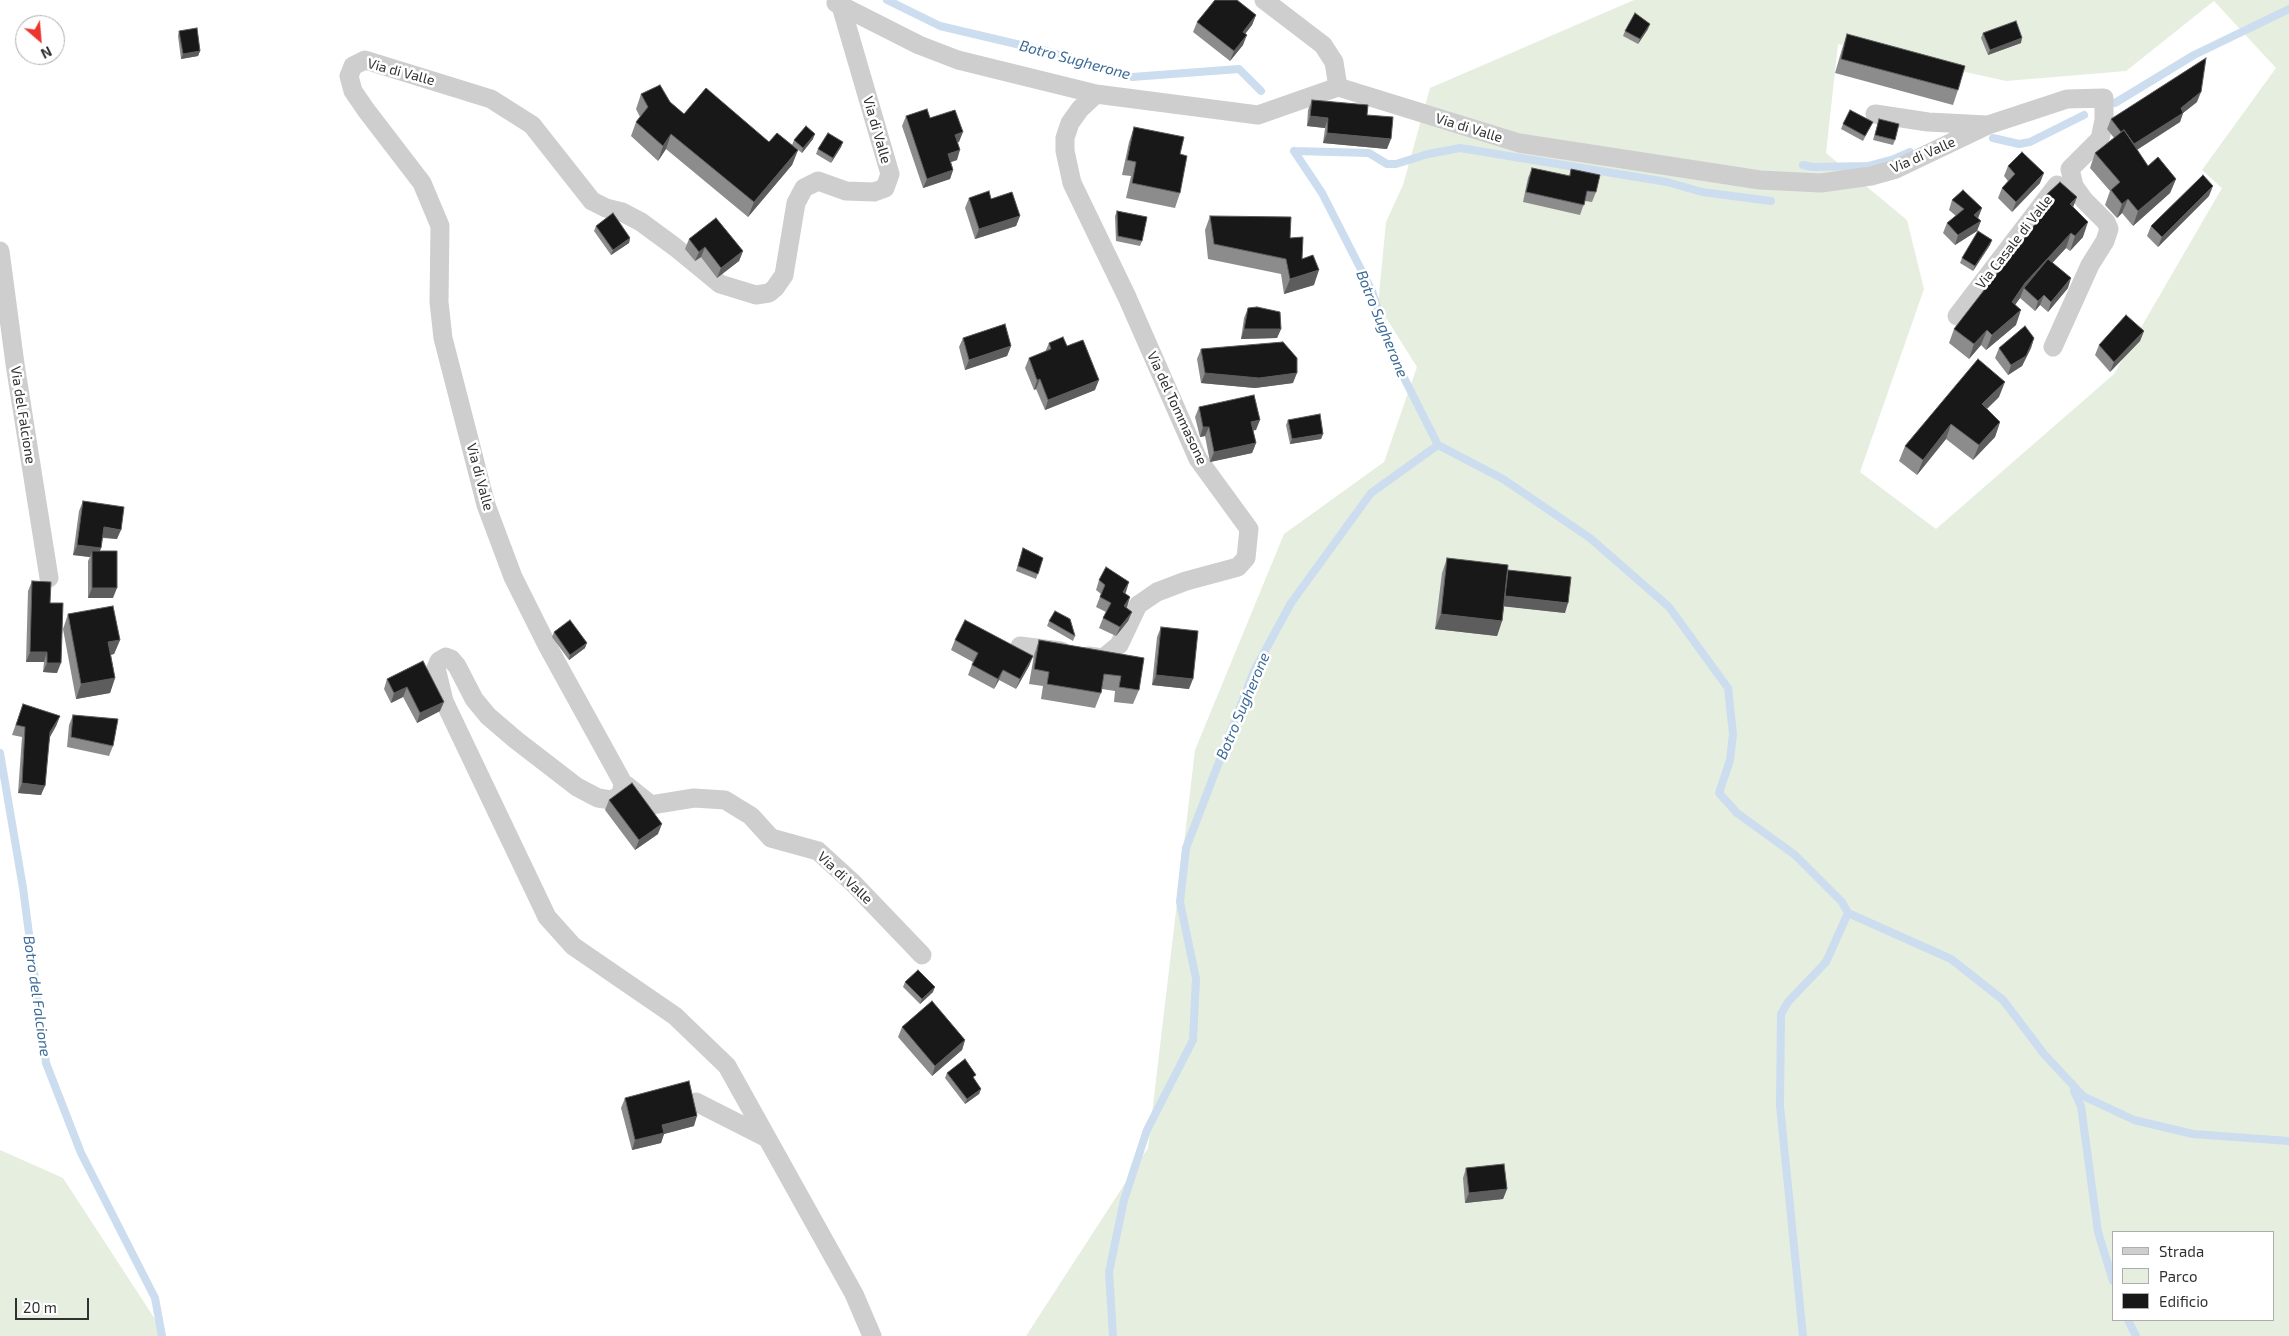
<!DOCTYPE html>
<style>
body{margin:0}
#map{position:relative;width:2289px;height:1336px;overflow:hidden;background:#fff;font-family:"Exo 2",sans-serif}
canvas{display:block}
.legend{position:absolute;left:2112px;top:1231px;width:162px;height:90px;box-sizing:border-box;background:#fff;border:1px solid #adadad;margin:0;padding:6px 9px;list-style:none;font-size:15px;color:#313131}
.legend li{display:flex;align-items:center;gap:10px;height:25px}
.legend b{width:25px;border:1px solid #adadad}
.north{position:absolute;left:15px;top:15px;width:50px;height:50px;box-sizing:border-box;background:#fff;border:1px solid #adadad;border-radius:50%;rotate:153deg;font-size:14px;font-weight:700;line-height:20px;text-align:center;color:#313131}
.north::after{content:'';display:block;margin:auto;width:18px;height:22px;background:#ec352f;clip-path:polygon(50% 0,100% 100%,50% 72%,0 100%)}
.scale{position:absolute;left:15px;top:1298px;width:74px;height:22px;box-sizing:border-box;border:2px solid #313131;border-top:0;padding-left:6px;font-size:15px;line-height:18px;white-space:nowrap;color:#313131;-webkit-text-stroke:4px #fff;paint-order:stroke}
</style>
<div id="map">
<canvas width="2289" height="1336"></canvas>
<ul class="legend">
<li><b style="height:6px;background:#cecece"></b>Strada</li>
<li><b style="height:14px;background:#e6eedf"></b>Parco</li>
<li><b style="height:14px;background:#181818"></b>Edificio</li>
</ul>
<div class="north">N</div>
<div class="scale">20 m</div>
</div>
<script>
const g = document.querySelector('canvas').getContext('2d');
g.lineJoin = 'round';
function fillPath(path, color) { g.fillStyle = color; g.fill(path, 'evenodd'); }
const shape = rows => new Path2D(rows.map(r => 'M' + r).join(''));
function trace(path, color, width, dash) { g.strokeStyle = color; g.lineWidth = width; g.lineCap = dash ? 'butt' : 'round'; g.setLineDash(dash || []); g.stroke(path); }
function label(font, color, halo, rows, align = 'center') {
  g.font = font + ' "Exo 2",sans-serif'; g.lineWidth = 5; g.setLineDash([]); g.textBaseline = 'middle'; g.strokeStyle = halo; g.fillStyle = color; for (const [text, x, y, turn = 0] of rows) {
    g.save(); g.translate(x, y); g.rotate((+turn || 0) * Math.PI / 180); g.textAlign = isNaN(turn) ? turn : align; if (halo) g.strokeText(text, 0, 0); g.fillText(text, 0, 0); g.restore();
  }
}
fillPath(shape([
 [1634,0,2289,0,2289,1336,1026,1336,1148,1148,1195,750,1284,534,1384,462,1417,367,1378,305,1386,222,1403,185,1430,88],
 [2214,1,2276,68,2202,170,2222,188,2114,374,1936,529,1860,472,1924,289,1907,220,1826,153,1838,44,2006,81,2126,71],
 [2113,1232,2273,1232,2273,1320,2113,1320],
 [0,1150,63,1178,166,1336,0,1336]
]), '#e6eedf');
trace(shape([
 [887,0,940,26,1046,51,1132,77,1239,69,1261,91],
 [2115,103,2194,55,2289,9],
 [1993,138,2019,144,2030,142,2084,115],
 [1294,151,1369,153,1387,164,1396,164,1428,154,1460,148,1667,182,1702,192,1771,201],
 [1294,151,1322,193,1372,291,1393,356,1438,445],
 [1803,165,1812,167,1868,166,1894,159,1910,152],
 [1438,445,1503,479,1590,538,1669,607,1728,688,1733,734,1730,760,1719,793,1737,813,1795,855,1842,902,1848,913,1951,959,2003,1000,2044,1054,2083,1096,2134,1120,2193,1134,2289,1141],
 [0,753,23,888,46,1063,81,1153,155,1298,162,1336],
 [2074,1091,2081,1106,2098,1232,2113,1281],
 [2128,1320,2136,1336],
 [1113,1336,1109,1272,1124,1200,1147,1130,1193,1040,1196,979,1180,902,1186,848,1254,671,1291,603,1371,493,1438,445],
 [1803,1336,1780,1106,1781,1014,1788,1002,1826,962,1848,913]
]), '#cbddee', 8);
trace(shape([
 [1264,0,1323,45,1334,62,1338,87],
 [836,3,919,45,958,60,1096,94,1258,115,1338,87,1519,143,1760,180,1821,183,1871,176,1896,169,1988,125,2067,99,2104,98,2104,120,2100,139,2070,169,2074,186,2084,200,2106,222,2109,229,2105,241,2090,265,2053,347],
 [841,6,890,174,885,188,874,192,846,191,818,181,804,188,796,203,784,275,775,288,769,293,756,295,720,284,675,247,641,222,622,212,606,208,592,201,532,125,491,99,365,60,353,66,349,76,353,91,366,110,422,183,440,226,439,302,443,338,486,505,513,577,548,647,623,783,621,795,611,800,598,798,577,787,516,740,488,716,474,699,457,666,451,659,446,657,439,661,436,668,444,701,547,917,573,946,675,1016,727,1066,854,1294,872,1336],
 [1875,114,1928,122,1987,125],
 [0,251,15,364,49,578],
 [1957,316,2057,185],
 [1020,646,1061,651],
 [1088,656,1103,658,1119,645,1138,605,1157,592,1186,581,1238,567,1246,558,1249,529,1198,459,1127,297,1072,183,1065,151,1065,138,1070,123,1080,109,1096,94],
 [626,785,651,805,694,798,725,800,751,816,771,838,818,851,853,883,922,955],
 [696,1102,767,1138]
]), '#cecece', 19);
fillPath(shape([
 [1256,15,1252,25,1245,34,1243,45,1230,61,1193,32,1197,22],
 [1648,29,1638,44,1623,36,1625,31],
 [179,31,200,51,198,56,181,59,178,36],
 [1983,33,2021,43,1988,55,1981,38],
 [1847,34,1958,90,1953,105,1835,73,1842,49],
 [641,94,670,102,684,114,769,142,798,150,792,165,748,217,666,149,658,161,631,136,636,122,640,117,636,109],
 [1312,100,1367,115,1387,149,1323,143,1325,128,1307,126,1308,110],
 [2197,102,2183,113,2180,122,2137,150,2148,166,2176,179,2170,193,2133,226,2122,213,2117,218,2105,205,2110,191,2090,168,2095,153,2114,138,2107,129,2111,119],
 [906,116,930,118,959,142,958,142,957,160,951,162,953,170,950,179,923,188,902,126],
 [1879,119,1895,140,1893,145,1873,140],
 [1873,122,1863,141,1841,129,1843,124],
 [1134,127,1180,154,1180,193,1175,208,1126,198,1131,176,1122,175,1129,142],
 [813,139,802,153,792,145,794,140],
 [843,142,841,147,831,163,816,154,818,149],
 [2008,166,2040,183,2012,212,1998,198,2002,188,2008,181,2004,176],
 [1532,168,1569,176,1571,169,1596,192,1592,202,1585,201,1580,215,1523,202,1528,178],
 [2046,195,2077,197,2073,207,2083,237,2070,251,2066,248,2052,262,2068,288,2048,312,2040,305,2035,311,2020,298,2015,305,2016,325,1986,350,1981,345,1969,359,1949,343,1954,329,2044,213,2041,210],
 [2209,196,2158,247,2147,236,2151,226],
 [969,198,991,199,1020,216,1016,226,975,239,965,208],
 [1952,200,1982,208,1978,218,1977,231,1955,245,1943,233,1947,223,1956,216,1949,210],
 [1117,211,1142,241,1140,246,1116,241,1115,216],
 [1210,216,1290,238,1302,259,1314,285,1284,294,1281,274,1208,259,1205,230],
 [596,226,630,238,629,243,611,255,594,231],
 [689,239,743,251,739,261,717,278,701,257,695,261,685,249],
 [1992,240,1990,245,1973,271,1960,263,1962,258],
 [1248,308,1281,329,1277,338,1241,339,1244,318],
 [2144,331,2140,341,2110,372,2095,355,2099,345],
 [963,338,1011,346,1007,356,965,370,959,347],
 [2034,338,2031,348,2022,366,2008,375,1995,358,1999,348],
 [1049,343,1067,346,1095,390,1045,410,1036,389,1034,390,1025,368,1029,358,1045,352],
 [1201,349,1293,383,1255,388,1201,383,1197,359],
 [1999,397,1987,409,2000,422,1995,437,1973,460,1946,439,1917,475,1899,461,1905,446],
 [1199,407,1256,430,1253,430,1256,443,1252,453,1210,462,1205,436,1200,437,1195,417],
 [1288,420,1323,434,1321,439,1290,444,1286,425],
 [83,501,117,539,102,538,100,551,113,598,88,598,88,561,90,557,73,555,79,511],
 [1023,548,1043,558,1036,579,1016,571],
 [1447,558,1508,570,1565,613,1504,606,1502,621,1497,636,1435,629,1442,573],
 [1099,580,1126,592,1125,593,1130,597,1126,608,1132,612,1128,621,1116,636,1099,628,1103,618,1106,612,1096,607,1101,594,1096,590],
 [32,581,50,603,57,673,43,672,44,662,26,662,28,591],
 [68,614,120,640,114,654,111,655,115,678,110,693,76,699,63,629],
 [1049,621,1075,636,1073,641,1047,626],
 [1161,627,1189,689,1152,685,1157,637],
 [554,632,585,648,569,660,552,637],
 [955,640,1033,656,1029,666,1016,689,999,680,994,689,968,675,973,662,951,650],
 [1039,640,1144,658,1139,690,1133,704,1114,702,1115,691,1102,689,1101,693,1095,708,1041,699,1043,686,1029,684,1034,655],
 [423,661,440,711,417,723,403,697,391,703,384,689,387,679],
 [23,704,60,716,56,726,50,737,41,795,18,793,22,737,12,735],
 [73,715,113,746,109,756,67,747,69,725],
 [609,800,658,834,635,850,605,810],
 [905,982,933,992,920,1004,903,987],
 [902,1027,965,1040,962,1050,932,1076,898,1037],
 [947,1073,974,1080,981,1089,979,1094,965,1104,945,1078],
 [625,1098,694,1126,664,1134,661,1143,632,1150,621,1108],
 [1466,1168,1507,1189,1503,1199,1465,1203,1463,1178]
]), '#8c8c8c');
fillPath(shape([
 [1256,15,1252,25,1239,42,1243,32],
 [1650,24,1648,29,1638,44,1640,39],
 [1247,35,1243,45,1230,61,1234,51],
 [2022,38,2021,43,1988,55,1990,50],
 [200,51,198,56,181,59,183,54],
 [2201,92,2197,102,2183,113,2180,122,2127,156,2131,146,2181,108],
 [1310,116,1328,118,1325,128,1307,126],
 [963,132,959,142,952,145,955,135],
 [1327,133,1391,139,1387,149,1323,143],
 [671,134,666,149,658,161,663,146],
 [815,134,813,139,802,153,803,148],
 [843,142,841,147,831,163,833,158],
 [798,150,792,165,748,217,754,202],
 [960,150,957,160,945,164,948,154],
 [953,170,950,179,923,188,927,179],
 [2044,173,2040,183,2012,212,2016,202],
 [2176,179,2170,193,2133,226,2138,211],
 [2213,186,2209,196,2158,247,2162,237],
 [2077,197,2071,212,2070,204],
 [2128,199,2122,213,2117,218,2122,204],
 [1982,208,1978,218,1974,215],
 [1020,216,1016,226,975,239,979,229],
 [1981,221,1977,231,1955,245,1958,235],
 [2088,222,2083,237,2070,251,2075,236],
 [2071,233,2066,248,2027,291,2024,288,2020,298,2007,316,2012,302,2025,283],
 [630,238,629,243,611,255,613,250],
 [1992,240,1990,245,1973,271,1975,266],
 [705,247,701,257,695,261,699,252],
 [743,251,739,261,717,278,721,268],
 [1319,270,1314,285,1284,294,1290,279],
 [2071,278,2068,288,2048,312,2051,302],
 [2044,295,2040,305,2035,311,2038,301],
 [2021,310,2016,325,1986,350,1992,335],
 [1244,329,1281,329,1277,338,1241,339],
 [1987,330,1981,345,1969,359,1974,344],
 [2144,331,2140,341,2110,372,2114,362],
 [2034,338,2031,348,2022,366,2008,375,2011,365],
 [1011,346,1007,356,965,370,969,360],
 [1205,373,1297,373,1293,383,1255,388,1201,383],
 [1040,379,1036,389,1034,390,1037,380],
 [1099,380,1095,390,1045,410,1048,400],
 [2005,382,1999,397,1976,419,1982,404],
 [1260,420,1256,430,1247,432,1251,422],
 [2000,422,1995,437,1973,460,1979,445],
 [1951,424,1946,439,1917,475,1923,460],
 [1203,427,1209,427,1205,436,1200,437],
 [1323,434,1321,439,1290,444,1292,439],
 [1256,443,1252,453,1210,462,1214,452],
 [104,527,121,530,117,539,100,537],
 [77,545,101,548,97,558,92,551,90,557,73,555],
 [1129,582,1126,592,1119,602,1123,592],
 [92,588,117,588,113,598,88,598],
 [1503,596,1568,603,1565,613,1500,606],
 [1130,597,1127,607,1120,616,1124,606],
 [1132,612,1128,621,1116,636,1120,627],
 [1441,614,1502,621,1497,636,1435,629],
 [120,640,114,654,103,656,108,642],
 [587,643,585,648,569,660,570,655],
 [30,652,47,652,44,662,26,662],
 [1033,656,1029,666,1016,689,1020,679],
 [47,663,61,663,57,673,43,672],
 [1003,670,999,680,994,689,998,679],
 [1156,675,1193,679,1189,689,1152,685],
 [115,678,110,693,76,699,81,684],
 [407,687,403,697,391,703,394,693],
 [444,702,440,711,417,723,420,713],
 [60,716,56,726,47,742,50,732],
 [22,783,45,786,41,795,18,793],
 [662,824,658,834,635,850,639,840],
 [935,987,933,992,920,1004,922,999],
 [965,1040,962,1050,932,1076,935,1066],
 [981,1089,979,1094,965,1104,967,1099],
 [697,1116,694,1126,664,1134,661,1143,632,1150,635,1140,662,1125],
 [1507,1189,1503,1199,1465,1203,1469,1193]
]), '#5d5d5d');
const building = shape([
 [1215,0,1237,0,1256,15,1243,32,1247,35,1234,51,1197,22,1215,0],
 [1635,13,1650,24,1640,39,1625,31,1635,13],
 [2016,21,2022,38,1990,50,1983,33,2016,21],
 [197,28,200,51,183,54,179,31,197,28],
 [1847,34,1965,66,1958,90,1841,59,1847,34],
 [2206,58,2201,92,2181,108,2183,113,2134,144,2124,130,2121,132,2111,119,2206,58],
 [660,85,670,102,684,114,706,88,769,142,777,133,798,150,754,202,671,134,663,146,636,122,648,107,641,94,660,85],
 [1312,100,1368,105,1367,115,1393,117,1391,139,1327,133,1328,118,1310,116,1312,100],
 [927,109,930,118,955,110,963,132,955,135,960,150,948,154,953,170,927,179,906,116,927,109],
 [1850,110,1873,122,1865,136,1843,124,1850,110],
 [1879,119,1899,124,1895,140,1875,135,1879,119],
 [806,126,815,134,803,148,794,140,806,126],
 [1134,127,1184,137,1180,154,1187,156,1180,193,1132,183,1136,162,1127,160,1134,127],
 [2124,130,2148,166,2158,157,2176,179,2138,211,2128,199,2122,204,2111,190,2120,182,2095,153,2124,130],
 [828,133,843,142,833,158,818,149,828,133],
 [2022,152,2044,173,2016,202,2002,188,2015,174,2008,166,2022,152],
 [1532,168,1570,176,1571,169,1600,175,1596,192,1587,191,1584,205,1526,192,1532,168],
 [2203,175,2213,186,2162,237,2151,226,2203,175],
 [2060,182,2077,197,2070,204,2088,222,2075,236,2071,233,2025,283,2012,302,2021,310,1992,335,1987,330,1974,344,1954,329,2053,201,2046,195,2060,182],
 [1963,190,1982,208,1974,215,1981,221,1958,235,1947,223,1964,209,1952,200,1963,190],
 [989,191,991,199,1012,192,1020,216,979,229,969,198,989,191],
 [1117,211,1147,217,1142,241,1118,236,1117,211],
 [613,213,630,238,613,250,596,226,613,213],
 [1210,216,1291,217,1290,238,1303,237,1302,259,1313,255,1319,270,1290,279,1286,259,1214,244,1210,216],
 [716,218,743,251,721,268,705,247,699,252,689,239,716,218],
 [1978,231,1992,240,1975,266,1962,258,1978,231],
 [2048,259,2071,278,2051,302,2044,295,2038,301,2024,288,2048,259],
 [1257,307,1280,312,1281,329,1244,329,1248,308,1257,307],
 [2126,315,2144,331,2114,362,2099,345,2126,315],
 [1005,324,1011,346,969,360,963,338,1005,324],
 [2025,326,2034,338,2026,356,2011,365,1999,348,2025,326],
 [1063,337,1067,346,1083,340,1099,380,1048,400,1040,379,1037,380,1029,358,1051,349,1049,343,1063,337],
 [1283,342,1297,358,1297,373,1259,378,1205,373,1201,349,1283,342],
 [1978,359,2005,382,1982,404,2000,422,1979,445,1951,424,1923,460,1905,446,1978,359],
 [1254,395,1260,420,1251,422,1256,443,1214,452,1209,427,1203,427,1199,407,1254,395],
 [1320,414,1323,434,1292,439,1288,420,1320,414],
 [83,501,124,507,121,530,104,527,101,548,77,545,83,501],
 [1023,548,1043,558,1038,574,1018,566,1023,548],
 [92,551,117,551,117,588,92,588,92,551],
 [1447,558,1508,565,1502,621,1441,614,1447,558],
 [1106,567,1129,582,1123,592,1130,597,1124,606,1132,612,1120,627,1103,618,1111,603,1100,597,1105,585,1099,580,1106,567],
 [1508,570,1571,577,1568,603,1505,596,1508,570],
 [32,581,51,582,50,603,63,603,61,663,47,663,47,652,30,652,32,581],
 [113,606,120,640,108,642,115,678,81,684,68,614,113,606],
 [1055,611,1070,619,1075,636,1049,621,1055,611],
 [570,620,587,643,570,655,554,632,570,620],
 [965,620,1033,656,1020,679,1003,670,998,679,972,665,978,653,955,640,965,620],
 [1161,627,1198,631,1193,679,1156,675,1161,627],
 [1039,640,1144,658,1139,690,1119,687,1121,676,1104,674,1101,693,1047,684,1049,672,1034,669,1039,640],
 [423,661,444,702,420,713,407,687,394,693,387,679,423,661],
 [23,704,60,716,50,732,45,786,22,783,25,727,16,725,23,704],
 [73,715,118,719,113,746,71,737,73,715],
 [632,783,662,824,639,840,609,800,632,783],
 [918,970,935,987,922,999,905,982,918,970],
 [932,1001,965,1040,935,1066,902,1027,932,1001],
 [965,1059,976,1075,973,1077,981,1089,967,1099,947,1073,965,1059],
 [689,1081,697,1116,662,1125,664,1133,635,1140,625,1098,689,1081],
 [1504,1164,1507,1189,1469,1193,1466,1168,1504,1164]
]);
fillPath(building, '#181818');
trace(building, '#5d5d5d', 1);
label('14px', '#313131', '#fff', [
 ["Via di Valle",401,72,15],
 ["Via di Valle",1469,128,17],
 ["Via di Valle",877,130,74],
 ["Via di Valle",1923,155,-24],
 ["Via Casale di Valle",2014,242,-52],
 ["Via del Tommasone",1177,408,65],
 ["Via del Falcione",23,415,81],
 ["Via di Valle",480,477,75],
 ["Via di Valle",845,878,43]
]);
label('italic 15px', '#3b6a97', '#fff', [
 ["Botro Sugherone",1075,60,15],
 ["Botro Sugherone",1382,324,68],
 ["Botro Sugherone",1243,706,-67],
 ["Botro del Falcione",37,996,82]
]);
</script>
